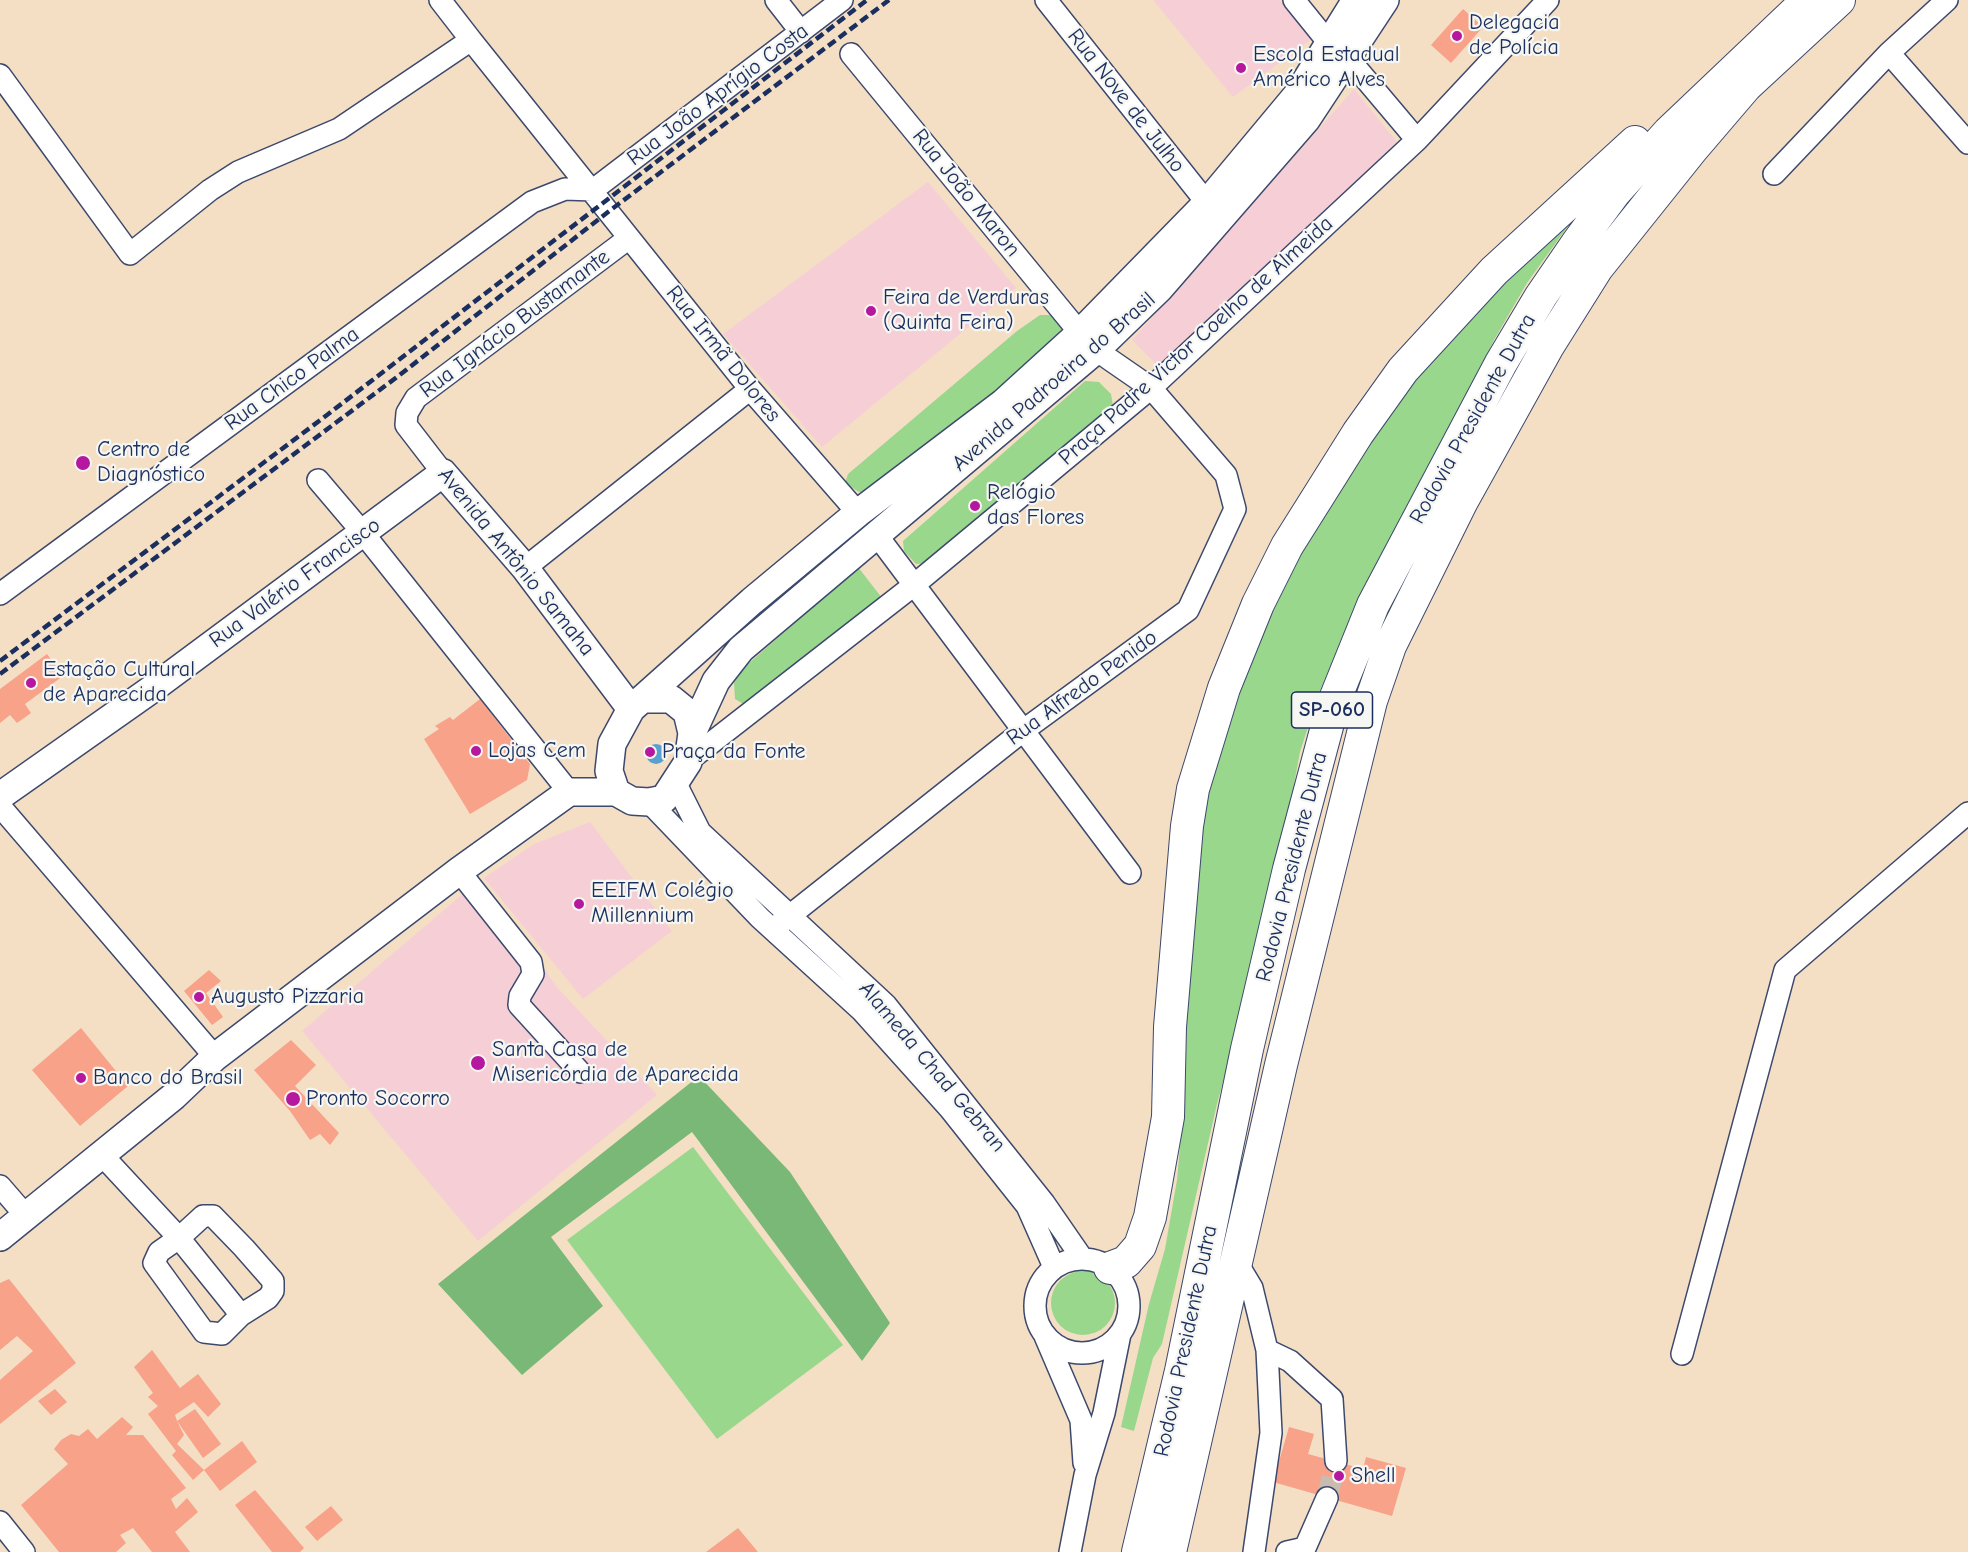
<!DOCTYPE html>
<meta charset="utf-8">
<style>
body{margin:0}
canvas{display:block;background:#f4dec4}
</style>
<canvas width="1968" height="1552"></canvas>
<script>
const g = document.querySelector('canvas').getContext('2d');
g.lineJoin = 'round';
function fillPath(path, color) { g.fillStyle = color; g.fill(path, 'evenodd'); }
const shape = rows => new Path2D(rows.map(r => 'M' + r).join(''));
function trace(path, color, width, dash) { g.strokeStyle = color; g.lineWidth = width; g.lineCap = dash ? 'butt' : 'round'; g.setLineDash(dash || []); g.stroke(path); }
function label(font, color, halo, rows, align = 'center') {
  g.font = font + ' "Comic Neue",sans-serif'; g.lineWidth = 4.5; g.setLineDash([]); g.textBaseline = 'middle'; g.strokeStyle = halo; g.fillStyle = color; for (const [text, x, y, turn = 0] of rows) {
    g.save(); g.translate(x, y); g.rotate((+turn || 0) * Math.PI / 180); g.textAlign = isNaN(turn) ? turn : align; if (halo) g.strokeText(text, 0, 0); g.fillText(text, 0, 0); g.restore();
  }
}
fillPath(shape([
 [1153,0,1280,0,1313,38,1233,97],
 [1354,89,1397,142,1162,370,1132,340],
 [928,182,1016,288,822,447,723,334],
 [590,822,672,931,583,999,484,878,534,844],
 [477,882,527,943,556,986,657,1095,478,1241,302,1031]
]), '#f6cfd6');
fillPath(shape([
 [1596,187,1527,283,1494,340,1425,480,1363,593,1319,693,1300,752,1273,898,1217,1104,1162,1344,1153,1358,1134,1431,1121,1427,1149,1304,1165,1249,1177,1180,1185,1090,1189,950,1202,791,1264,610,1371,435,1448,336],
 [1040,315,1054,315,1067,331,1051,348,870,492,859,492,845,483,848,474,1017,331],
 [1085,381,1099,382,1111,394,1113,406,929,563,916,564,904,551,903,541],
 [858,567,882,598,745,705,735,699,734,683,739,672],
 [693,1147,843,1345,717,1439,567,1240],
 '1051 1303a32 32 0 1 1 64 0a32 32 0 1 1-64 0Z'
]), '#99d78d');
fillPath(shape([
 [699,1076,790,1172,890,1323,862,1361,692,1132,551,1237,603,1306,522,1375,438,1284]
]), '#7ab878');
fillPath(shape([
 '646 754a10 10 0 1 1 20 0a10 10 0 1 1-20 0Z'
]), '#58a1cf');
fillPath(shape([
 [1463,9,1483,27,1451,63,1431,45],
 [47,654,63,676,25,704,31,713,17,723,10,715,0,723,0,689],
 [480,699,530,764,527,780,470,814,424,739,439,729,435,726,450,717,453,720],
 [209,970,221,981,206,993,223,1017,212,1025,184,991],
 [81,1028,128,1086,80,1126,32,1070],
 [291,1040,316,1065,295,1086,339,1133,330,1145,320,1134,310,1140,290,1111,254,1070],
 [9,1279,76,1363,0,1424,0,1380,33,1351,17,1336,0,1350,0,1283],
 [152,1350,180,1388,198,1374,221,1404,208,1417,194,1402,175,1415,177,1421,195,1409,221,1444,203,1458,177,1421,184,1435,177,1444,204,1470,193,1480,172,1455,176,1451,148,1414,158,1406,148,1397,153,1393,134,1367],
 [55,1389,67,1402,51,1415,38,1401],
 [122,1417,133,1427,126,1435,143,1435,186,1488,171,1499,176,1509,187,1498,198,1512,175,1532,190,1552,152,1552,133,1528,120,1535,126,1543,116,1552,59,1552,21,1505,68,1464,54,1449,61,1440,71,1434,79,1436,88,1429,97,1439],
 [1289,1427,1314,1434,1308,1454,1363,1469,1366,1457,1406,1468,1392,1516,1273,1482],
 [242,1441,257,1462,220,1491,204,1470],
 [255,1490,304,1548,300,1552,272,1552,235,1505],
 [331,1506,343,1520,317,1541,305,1527],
 [738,1528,758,1552,706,1552]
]), '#f7a289');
trace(shape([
 [1327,1498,1336,1461]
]), '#c9bbb0', 21, [21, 10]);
const minor = shape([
 [440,0,471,40],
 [776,0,801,32],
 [1046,0,1207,203],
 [1294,0,1328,42],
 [1889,53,1968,143],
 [851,54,1080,333],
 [1347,57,1417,140],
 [0,75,130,254,210,190,238,172,339,129,471,40,750,389,858,513],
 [1774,174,1889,53,1947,0],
 [593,190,842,0],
 [443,473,406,425,407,413,416,398,629,238],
 [318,480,363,533,569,792],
 [876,534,1130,873],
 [525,568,750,389],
 [0,594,532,202,565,189,593,190],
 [688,761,914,585,1151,388,1417,140,1548,0],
 [675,782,700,832,886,1005,1044,1203,1082,1258],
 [649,802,760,918,862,1011,950,1109,1027,1206,1054,1267],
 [0,806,215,1057],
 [459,871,531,962,533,974,520,996,519,1005,580,1072],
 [773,929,1024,730,1188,610,1235,509,1226,475,1151,388,1096,350],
 [101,1154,179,1238,203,1216,213,1216,244,1248,273,1281,273,1291,268,1298,241,1315,222,1334,204,1332,154,1263,159,1252,179,1238,241,1315],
 [0,1186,26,1216],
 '1035 1306a47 47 0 1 1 94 0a47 47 0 1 1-94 0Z',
 [1237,1263,1252,1288,1267,1350,1271,1433,1254,1552],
 [1045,1336,1081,1420,1084,1463],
 [1267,1350,1290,1361,1332,1399,1336,1461],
 [1682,1354,1785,970,1968,813],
 [0,1522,24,1552],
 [1070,1552,1085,1475,1104,1413,1120,1334],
 [1287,1552,1305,1548,1327,1498]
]);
const major = shape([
 [645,699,671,699,687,712,692,733,688,762,664,799,649,802,632,801,616,792,609,771,612,744,631,709,752,601,858,513,1003,403,1080,333,1207,203,1297,95,1356,0],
 [692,733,716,681,741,649,1096,350,1160,288,1306,120,1385,0],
 [0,796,152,689,443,473,525,568,631,709],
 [0,1237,174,1096,215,1057,459,871,569,792,616,792]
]);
const highway = shape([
 [1110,1268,1126,1262,1140,1246,1150,1217,1168,1117,1170,1027,1187,826,1193,789,1224,688,1258,604,1287,546,1358,433,1403,370,1494,271,1635,142],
 [1138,1552,1181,1371,1247,1049,1289,869,1333,704,1373,605,1501,363,1541,296,1578,242,1615,192,1669,132,1808,0],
 [1170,1552,1281,1065,1371,701,1390,646,1462,501,1548,346,1597,268,1693,148,1746,86,1839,0]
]);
trace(minor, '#3c496d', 24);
trace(major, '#3c496d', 30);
trace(highway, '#3c496d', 34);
trace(minor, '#fff', 21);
trace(major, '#fff', 27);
trace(highway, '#fff', 32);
trace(shape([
 [0,661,327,415,867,0],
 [0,674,397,377,608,212,889,0]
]), '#1b2f5e', 4.5, [9, 4.5]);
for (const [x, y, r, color] of [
 [1457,36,6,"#b5179e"],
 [1241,68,6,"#b5179e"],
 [871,311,6,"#b5179e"],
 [83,463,8,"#b5179e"],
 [975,506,6,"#b5179e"],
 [31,683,6,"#b5179e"],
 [476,751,6,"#b5179e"],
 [650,752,6,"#b5179e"],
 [579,904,6,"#b5179e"],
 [199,997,6,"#b5179e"],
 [478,1063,8,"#b5179e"],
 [81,1078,6,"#b5179e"],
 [293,1099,8,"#b5179e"],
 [1339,1476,6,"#b5179e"]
]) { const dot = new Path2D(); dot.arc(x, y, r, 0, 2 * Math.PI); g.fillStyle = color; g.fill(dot); trace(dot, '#f6f6f2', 2); }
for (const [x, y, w] of [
 [1332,710,81]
]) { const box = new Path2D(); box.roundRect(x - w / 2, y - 18, w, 36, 4.5); g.fillStyle = '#f6f6f2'; g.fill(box); trace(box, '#1b2f5e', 1.5); }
label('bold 21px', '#1b2f5e', null, [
 ["SP-060",1332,710]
]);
label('22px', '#1b2f5e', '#f6f6f2', [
 ["Delegacia",1469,23],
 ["de Polícia",1469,48],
 ["Escola Estadual",1253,55],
 ["Américo Alves",1253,80],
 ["Feira de Verduras",883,298],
 ["(Quinta Feira)",883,323],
 ["Centro de",97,450],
 ["Diagnóstico",97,475],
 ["Relógio",987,493],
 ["das Flores",987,518],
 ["Estação Cultural",43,670],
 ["de Aparecida",43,695],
 ["Lojas Cem",488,751],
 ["Praça da Fonte",662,752],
 ["EEIFM Colégio",591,891],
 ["Millennium",591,916],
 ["Augusto Pizzaria",211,997],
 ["Santa Casa de",492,1050],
 ["Misericórdia de Aparecida",492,1075],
 ["Banco do Brasil",93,1078],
 ["Pronto Socorro",306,1099],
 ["Shell",1351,1476]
], 'left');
label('22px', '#1b2f5e', '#f6f6f2', [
 ["Rua João Aprígio Costa",718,95,-37],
 ["Rua Nove de Julho",1126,101,52],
 ["Rua João Maron",966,193,51],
 ["Rua Ignácio Bustamante",515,324,-37],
 ["Praça Padre Victor Coelho de Almeida",1196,341,-42],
 ["Rua Irmã Dolores",723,354,51],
 ["Rua Chico Palma",292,379,-36],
 ["Avenida Padroeira do Brasil",1054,382,-41],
 ["Rodovia Presidente Dutra",1473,419,-61],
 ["Avenida Antônio Samaha",516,562,51],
 ["Rua Valério Francisco",295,583,-36],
 ["Rua Alfredo Penido",1082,688,-36],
 ["Rodovia Presidente Dutra",1292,867,-76],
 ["Alameda Chad Gebran",932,1067,50],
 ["Rodovia Presidente Dutra",1186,1341,-78]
]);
</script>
